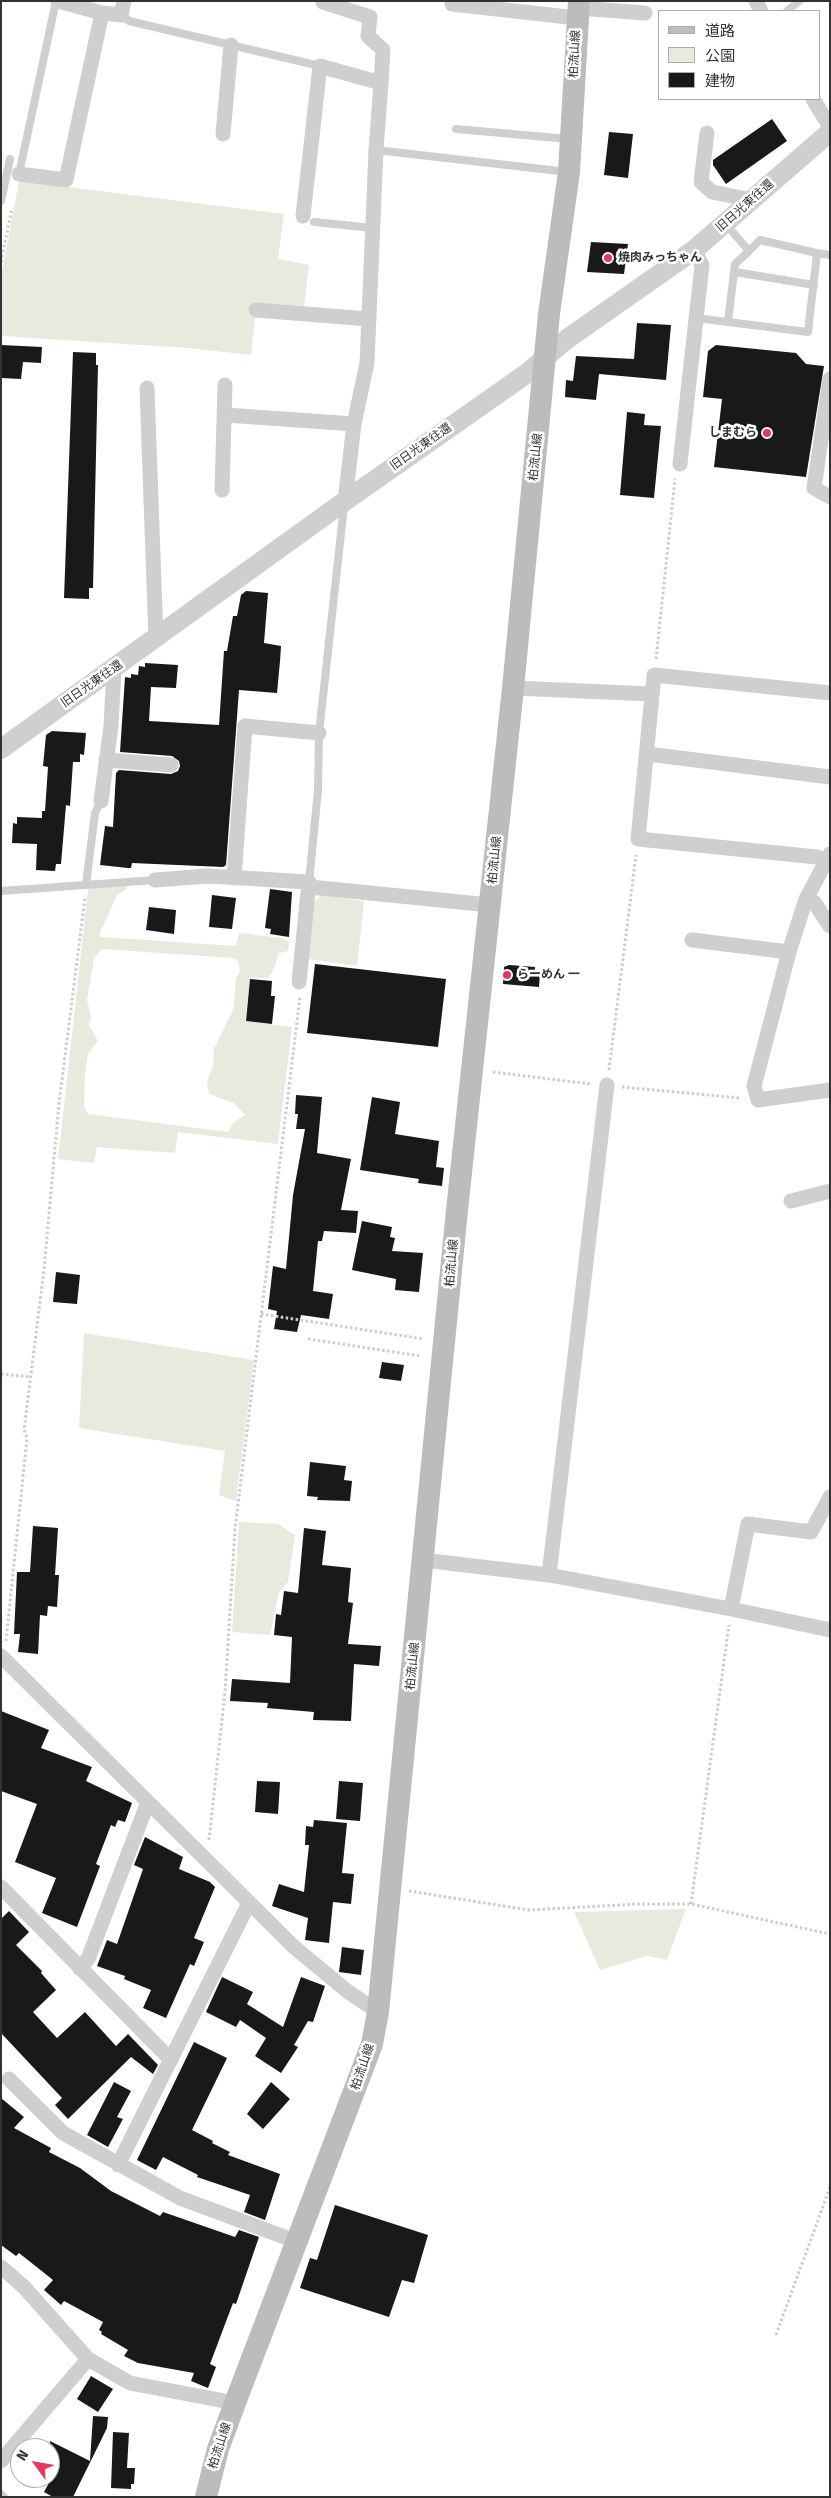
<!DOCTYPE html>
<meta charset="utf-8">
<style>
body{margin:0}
#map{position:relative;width:831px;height:2498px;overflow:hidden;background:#fff;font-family:"Fira Sans","Noto Sans JP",sans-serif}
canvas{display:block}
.frame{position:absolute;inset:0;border:2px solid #323232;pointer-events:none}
.legend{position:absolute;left:658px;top:10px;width:162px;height:90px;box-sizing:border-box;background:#fff;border:1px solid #adadad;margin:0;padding:6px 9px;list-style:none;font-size:15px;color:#323232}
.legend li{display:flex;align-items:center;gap:10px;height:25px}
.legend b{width:25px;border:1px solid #adadad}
.north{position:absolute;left:10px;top:2438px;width:50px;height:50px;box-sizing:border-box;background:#fff;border:1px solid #adadad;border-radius:50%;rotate:302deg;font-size:14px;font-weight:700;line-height:20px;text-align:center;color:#323232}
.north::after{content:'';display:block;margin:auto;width:18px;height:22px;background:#e4395d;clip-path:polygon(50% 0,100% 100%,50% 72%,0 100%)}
</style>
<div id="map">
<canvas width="831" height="2498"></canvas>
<div class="frame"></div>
<ul class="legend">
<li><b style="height:6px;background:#bcbcbc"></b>道路</li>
<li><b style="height:14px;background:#e7ebdd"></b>公園</li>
<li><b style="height:14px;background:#191919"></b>建物</li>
</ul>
<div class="north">N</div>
</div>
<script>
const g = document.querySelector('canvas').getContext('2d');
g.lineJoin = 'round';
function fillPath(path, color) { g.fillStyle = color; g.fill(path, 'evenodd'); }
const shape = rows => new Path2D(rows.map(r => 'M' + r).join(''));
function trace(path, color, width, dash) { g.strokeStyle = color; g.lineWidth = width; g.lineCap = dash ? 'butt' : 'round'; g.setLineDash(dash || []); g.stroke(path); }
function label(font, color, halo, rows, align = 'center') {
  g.font = font + ' "Fira Sans","Noto Sans JP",sans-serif'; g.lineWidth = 5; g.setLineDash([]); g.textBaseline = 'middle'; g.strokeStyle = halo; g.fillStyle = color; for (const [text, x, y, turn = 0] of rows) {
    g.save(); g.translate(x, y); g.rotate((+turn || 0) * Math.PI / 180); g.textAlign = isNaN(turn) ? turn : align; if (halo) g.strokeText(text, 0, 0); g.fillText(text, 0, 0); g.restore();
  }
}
fillPath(shape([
 [19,181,284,214,278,259,309,265,304,306,257,303,251,355,189,348,1,336,1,277],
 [127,886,126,890,118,894,114,902,99,935,101,937,236,946,239,933,282,938,289,942,288,951,279,953,273,971,268,978,250,978,245,1021,292,1027,278,1144,178,1132,175,1153,97,1147,94,1163,58,1159,88,890,92,887],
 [102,949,233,958,238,961,240,971,236,979,233,1010,214,1049,213,1066,207,1082,209,1094,234,1103,245,1115,234,1122,228,1132,88,1114,84,1107,85,1075,88,1054,98,1041,89,1025,91,1017,87,1000,94,958],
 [321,895,364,901,357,966,308,959,314,902],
 [84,1333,254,1360,236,1501,219,1495,225,1451,79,1428],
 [239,1522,278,1524,295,1535,288,1582,279,1592,270,1635,232,1632],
 [686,1909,667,1960,647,1956,600,1970,574,1912]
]), '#e7ebdd');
fillPath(shape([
 [772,119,787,141,726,184,713,165,713,160],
 [609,132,633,134,628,178,604,175],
 [591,242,628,244,624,274,587,272],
 [637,323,671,325,666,380,599,374,596,400,565,397,566,380,573,381,576,356,634,359],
 [1,345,42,347,41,363,23,362,21,379,1,378],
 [716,345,796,353,806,364,824,366,806,477,714,467,722,399,703,397,708,351],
 [73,352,96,353,96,365,98,365,93,588,89,588,89,599,64,598],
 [627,412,645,414,644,425,661,426,654,498,620,495],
 [246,591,268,593,264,643,281,646,280,661,277,693,239,690,226,865,223,867,132,863,131,868,128,868,100,865,105,826,113,827,116,773,119,770,171,774,178,771,180,766,179,761,172,756,120,752,125,677,131,678,131,674,138,675,139,666,145,667,145,663,178,665,176,688,151,687,149,721,219,725,224,651,227,651,233,616,237,616,241,595],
 [52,731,86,733,84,755,80,754,80,762,73,762,70,806,66,805,61,864,56,864,55,871,36,870,37,844,12,843,13,823,17,824,17,817,42,818,42,811,45,811,48,767,43,766,46,735],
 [270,889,292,892,289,937,270,934,271,929,265,928],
 [212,895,236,898,232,929,209,927],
 [149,907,176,910,174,934,146,930],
 [315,964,446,979,438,1047,307,1033],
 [509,965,535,967,535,972,540,972,539,987,503,984,504,967],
 [250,979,272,981,271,996,275,996,272,1024,246,1021],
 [296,1095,322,1097,317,1153,351,1159,341,1210,358,1211,356,1233,324,1231,322,1241,318,1241,313,1291,333,1294,329,1319,301,1315,297,1332,274,1329,277,1311,268,1309,273,1266,286,1269,293,1195,305,1129,296,1129,298,1114,295,1114],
 [372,1097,400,1102,395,1134,439,1141,436,1167,444,1168,442,1186,418,1183,419,1179,360,1170],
 [362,1221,392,1227,390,1237,395,1238,392,1251,423,1253,419,1292,395,1290,396,1279,352,1270],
 [56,1272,80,1275,77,1304,53,1302],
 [382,1362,404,1365,401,1381,379,1378],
 [310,1462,346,1466,344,1480,352,1481,350,1501,317,1500,318,1497,307,1496],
 [33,1526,58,1528,55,1575,59,1575,57,1607,48,1606,47,1616,40,1615,38,1654,18,1652,20,1634,14,1634,17,1572,30,1572],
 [304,1528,326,1531,322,1565,351,1568,348,1602,353,1603,348,1644,381,1646,379,1666,354,1664,351,1721,313,1720,314,1712,267,1708,268,1703,230,1701,232,1679,290,1683,292,1637,274,1635,276,1614,281,1615,284,1591,298,1593],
 [1,1711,49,1730,41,1748,92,1767,86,1781,132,1803,125,1822,118,1820,115,1827,111,1825,96,1864,100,1866,77,1927,42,1913,56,1878,15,1862,37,1804,1,1791],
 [257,1781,280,1782,278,1814,255,1812],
 [339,1781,363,1783,360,1821,336,1819],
 [314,1820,347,1823,342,1873,354,1874,351,1904,333,1902,329,1943,305,1940,308,1918,272,1906,279,1884,304,1892,309,1845,305,1845,306,1826,313,1827],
 [145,1837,183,1857,179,1869,210,1882,215,1887,194,1938,204,1942,194,1966,190,1964,166,2018,143,2008,151,1990,124,1979,125,1976,97,1966,107,1940,117,1944,143,1869,134,1865],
 [9,1911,29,1932,16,1945,42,1971,41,1973,56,1990,33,2012,57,2038,85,2012,116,2046,128,2034,158,2065,153,2074,131,2057,68,2119,55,2105,62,2098,1,2033,1,1919],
 [342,1947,364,1950,361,1975,339,1972],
 [222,1977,253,1992,247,2004,283,2027,301,1977,325,1986,313,2022,308,2021,294,2045,298,2047,281,2073,255,2056,266,2038,240,2020,236,2027,206,2012],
 [194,2042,227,2058,192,2130,213,2141,212,2143,230,2152,228,2155,280,2174,265,2220,244,2212,250,2195,197,2177,198,2175,163,2157,156,2170,137,2160],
 [114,2082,131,2091,117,2117,123,2119,108,2147,87,2135],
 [271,2082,290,2099,263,2129,247,2114],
 [1,2098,24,2117,14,2128,51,2148,49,2152,80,2168,111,2191,160,2216,163,2212,235,2237,239,2230,259,2237,236,2304,233,2303,210,2364,216,2367,208,2388,191,2381,194,2373,138,2363,124,2356,128,2350,101,2334,102,2332,99,2330,103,2322,64,2301,61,2305,44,2290,53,2280,19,2253,16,2256,1,2245],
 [335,2205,428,2235,414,2283,402,2280,389,2317,300,2288,310,2258,317,2260],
 [91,2376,113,2389,98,2412,77,2399],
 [93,2416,108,2417,107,2428,73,2497,53,2497,44,2492,50,2481,50,2441,90,2461],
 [113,2432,129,2433,127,2468,135,2468,134,2484,131,2484,131,2489,111,2488]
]), '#191919');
trace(shape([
 [1,262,12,208],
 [656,659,675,479],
 [609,1070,636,855],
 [493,1072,591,1084],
 [622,1087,740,1098],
 [261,1314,424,1339],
 [308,1339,421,1356],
 [1,1374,31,1377],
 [6,1641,27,1438,24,1430,44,1270,59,1103,85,898],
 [209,1840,225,1692,235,1529,300,997],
 [409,1891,529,1910,638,1904,691,1904,830,1934],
 [691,1904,729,1625],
 [776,2335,830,2187]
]), '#ccc', 3, [2.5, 2.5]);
trace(shape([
 [787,11,799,1],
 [121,15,129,21,320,66],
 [456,129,569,139],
 [376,150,568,172],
 [19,174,56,1],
 [1,201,10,159],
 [314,222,373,228],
 [817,253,830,255],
 [735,272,814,285],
 [696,318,808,332,817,253,760,240,749,251,725,223],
 [728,322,735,264,749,251],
 [309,882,318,790,319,733,344,506],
 [86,885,95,813,101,801],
 [1,891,155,880],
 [1,2494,4,2497]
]), '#cfcfcf', 8);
trace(shape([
 [58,1,102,13,121,15,124,1],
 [756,1,761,11],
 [323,2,370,17,368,36,383,50,381,83],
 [452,4,577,18],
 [578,8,645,13],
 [813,99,830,127],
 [707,133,701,182,712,192,752,200],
 [223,134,231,45],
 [19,174,66,180,102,13],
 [303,216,320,66,381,83,376,150,367,363,354,424,345,501],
 [256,310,369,319],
 [830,379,814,488,830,497],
 [147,388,156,639],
 [226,415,354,424],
 [680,464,702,265,694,250],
 [222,490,225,385],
 [513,688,652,694],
 [648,754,830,777],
 [106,760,171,765],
 [101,801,111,726,114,669],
 [830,854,806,899,789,952,754,1086,758,1100,830,1090],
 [826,862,817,857,638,839,654,675,830,693],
 [234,878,245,726,319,733],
 [155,880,208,876,309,882,299,982],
 [310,887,490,905],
 [806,899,814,902,830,926],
 [692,940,789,952],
 [791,1201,830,1191],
 [423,1560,549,1575,731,1609,830,1630],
 [549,1575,607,1085],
 [731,1609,748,1524,811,1532,830,1497],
 [1,1656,294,1947,347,1991,378,2012],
 [1,1887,171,2060],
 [80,1969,88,1959,148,1802],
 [9,2079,63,2133,180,2198,298,2242],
 [118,2165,249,1903],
 [1,2267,24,2287,88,2359,130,2383,235,2403],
 [1,2461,88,2359]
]), '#cfcfcf', 15);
trace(shape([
 [1,749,345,501,526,374,567,339,694,250,830,132]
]), '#cfcfcf', 20);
trace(shape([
 [206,2497,218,2449,235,2403,372,2044,378,2012,457,1210,513,688,549,314,569,172,579,1]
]), '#bcbcbc', 22);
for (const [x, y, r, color] of [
 [608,258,5,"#e4395d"],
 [767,433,5,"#e4395d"],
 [507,975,5,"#e4395d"]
]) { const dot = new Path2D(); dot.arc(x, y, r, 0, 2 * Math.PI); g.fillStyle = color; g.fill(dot); trace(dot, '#fff', 2); }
label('12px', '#323232', '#fff', [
 ["柏流山線",575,54,-87],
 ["旧日光東往還",745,206,-41],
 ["旧日光東往還",421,447,-35],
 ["柏流山線",536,457,-84],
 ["旧日光東往還",92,684,-35],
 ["柏流山線",495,860,-84],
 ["柏流山線",452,1263,-85],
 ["柏流山線",413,1666,-84],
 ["柏流山線",363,2067,-71],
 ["柏流山線",220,2446,-72]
]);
label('bold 12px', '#323232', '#fff', [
 ["焼肉みっちゃん",618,258],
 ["しまむら",757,433,"right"],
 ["らーめん 一",517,975]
], 'left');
</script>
